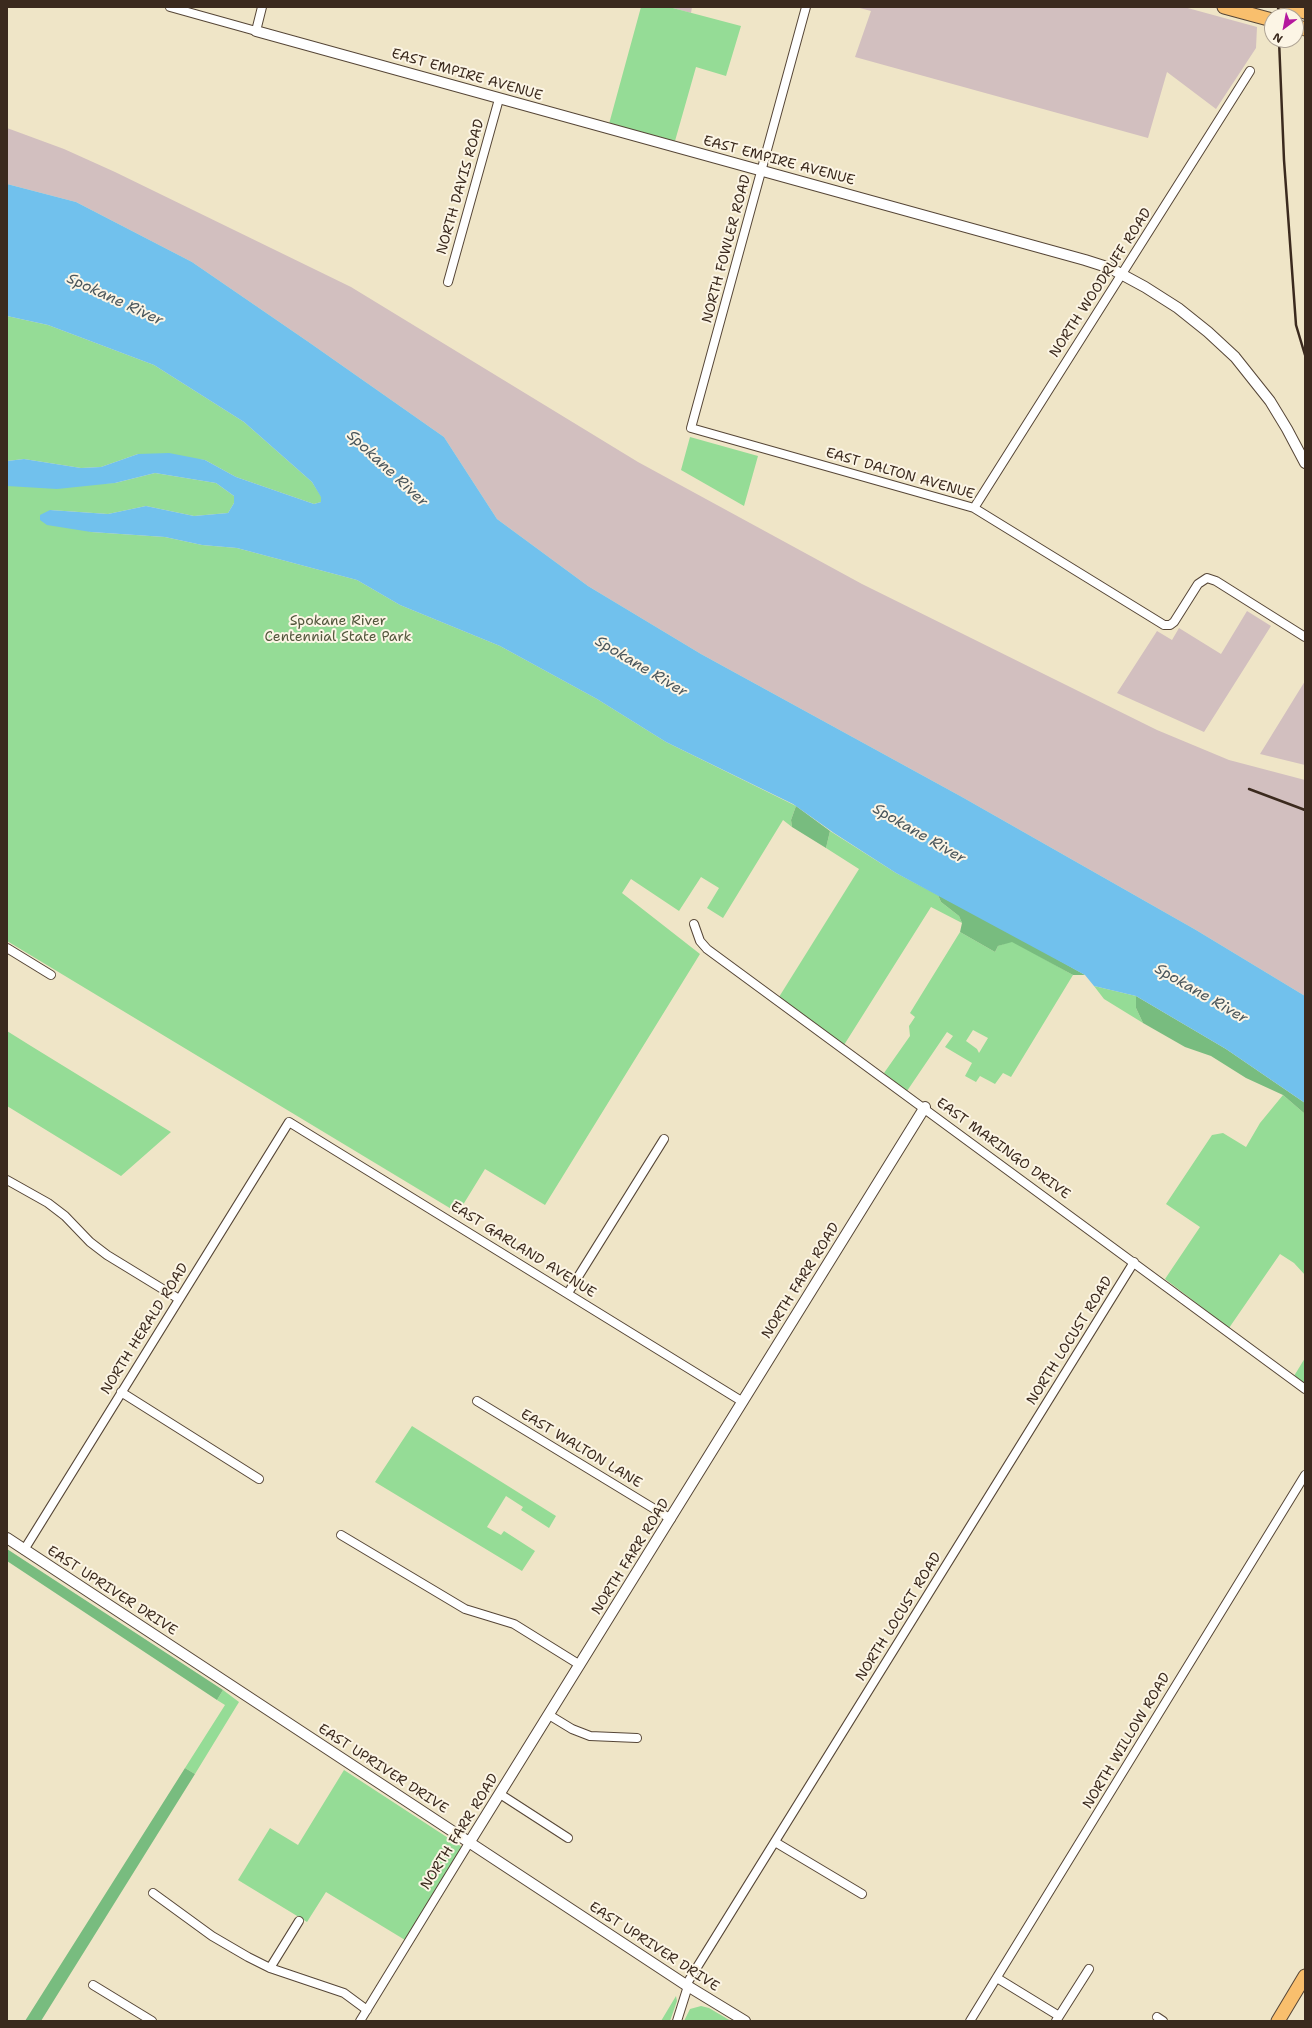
<!DOCTYPE html>
<style>
body{margin:0}
#map{position:relative;width:1312px;height:2028px;overflow:hidden;background:#efe5c7;font-family:"Shantell Sans",sans-serif}
canvas{display:block}
.frame{position:absolute;inset:0;border:8px solid #3b2a1e;pointer-events:none}
.north{position:absolute;left:1264px;top:8px;width:40px;height:40px;box-sizing:border-box;background:#fcf5e5;border:1px solid #afa495;border-radius:50%;rotate:212deg;font-size:11px;font-weight:700;line-height:16px;text-align:center;color:#3b2a1e}
.north::after{content:'';display:block;margin:auto;width:14px;height:18px;background:#b5179e;clip-path:polygon(50% 0,100% 100%,50% 72%,0 100%)}
</style>
<div id="map">
<canvas width="1312" height="2028"></canvas>
<div class="frame"></div>
<div class="north">N</div>
</div>
<script>
const g = document.querySelector('canvas').getContext('2d');
g.lineJoin = 'round';
function fillPath(path, color) { g.fillStyle = color; g.fill(path, 'evenodd'); }
const shape = rows => new Path2D(rows.map(r => 'M' + r).join(''));
function trace(path, color, width, dash) { g.strokeStyle = color; g.lineWidth = width; g.lineCap = dash ? 'butt' : 'round'; g.setLineDash(dash || []); g.stroke(path); }
function label(font, color, halo, rows, align = 'center') {
  g.font = font + ' "Shantell Sans",sans-serif'; g.lineWidth = 4; g.setLineDash([]); g.textBaseline = 'middle'; g.strokeStyle = halo; g.fillStyle = color; for (const [text, x, y, turn = 0] of rows) {
    g.save(); g.translate(x, y); g.rotate((+turn || 0) * Math.PI / 180); g.textAlign = isNaN(turn) ? turn : align; if (halo) g.strokeText(text, 0, 0); g.fillText(text, 0, 0); g.restore();
  }
}
fillPath(shape([
 [669,7,692,7,691,13],
 [856,7,1184,7,1257,27,1256,48,1216,109,1167,72,1148,138,855,57,871,11],
 [7,128,64,149,115,172,351,287,638,462,862,584,1157,730,1229,760,1305,780,1305,996,1196,930,962,797,701,654,588,586,497,519,444,437,310,343,192,262,76,202,7,184],
 [1247,611,1271,626,1204,732,1117,693,1157,631,1172,640,1179,628,1221,654],
 [1305,681,1305,765,1260,754]
]), '#d2bfbf');
fillPath(shape([
 [641,7,669,7,741,26,726,76,696,67,675,141,609,124],
 [7,316,48,325,154,365,244,422,312,482,321,496,321,502,314,504,236,477,205,460,138,454,101,467,81,468,24,459,7,461],
 [690,437,758,456,744,506,681,470],
 [155,473,216,483,234,496,234,503,228,513,194,516,146,506,108,514,50,510,91,532,165,537,202,545,237,548,357,580,400,605,500,646,597,699,666,742,796,806,791,820,792,827,783,820,723,918,707,908,719,888,701,877,679,911,631,879,622,893,700,954,545,1205,485,1169,458,1213,7,941,7,486,115,483],
 [830,831,896,873,938,895,941,902,959,916,962,923,931,907,844,1045,779,997,859,869,826,848],
 [960,932,995,952,998,946,1012,941,1073,975,1011,1077,1003,1073,995,1084,980,1076,976,1082,965,1076,972,1063,945,1047,953,1036,947,1032,907,1091,884,1073,910,1036,909,1026,915,1017,910,1013],
 [973,1030,988,1038,979,1053,977,1049,966,1041],
 [1094,986,1136,996,1136,1008,1143,1023,1104,999],
 [7,1031,31,1046,171,1132,121,1176,7,1106],
 [1283,1095,1305,1114,1305,1275,1294,1263,1280,1254,1229,1328,1165,1279,1200,1227,1166,1204,1212,1135,1223,1133,1246,1147,1260,1123],
 [1305,1358,1305,1384,1294,1376],
 [412,1426,556,1516,549,1528,521,1510,523,1507,506,1496,487,1527,501,1535,504,1531,535,1551,522,1571,375,1482],
 [223,1690,239,1702,195,1774,185,1768,225,1705,217,1700],
 [344,1770,462,1847,405,1940,326,1892,307,1922,238,1880,270,1828,298,1845],
 [676,1996,677,2001,670,2021,661,2021],
 [701,2006,709,2008,731,2021,684,2021,690,2009]
]), '#95dc96');
fillPath(shape([
 [796,806,830,831,826,848,792,827,791,820],
 [938,895,1016,936,1085,975,1073,975,1012,942,998,946,995,952,960,932,962,923,959,916,941,902],
 [1136,996,1226,1049,1305,1103,1305,1114,1283,1095,1246,1078,1211,1056,1185,1047,1143,1023,1136,1008],
 [7,1549,223,1690,217,1700,7,1561],
 [185,1768,195,1774,41,2021,25,2021]
]), '#78bc7f');
fillPath(shape([
 [7,184,76,202,192,262,310,343,444,437,497,519,588,586,701,654,962,797,1196,930,1305,996,1305,1103,1226,1049,1136,996,1094,986,1085,975,896,873,834,833,793,804,666,742,597,699,500,646,400,605,357,580,237,548,202,545,165,537,91,532,47,525,40,520,40,515,50,510,108,514,146,506,194,516,228,513,234,503,234,496,216,483,155,473,115,483,57,489,7,486,7,461,24,459,81,468,101,467,138,454,169,453,205,460,236,477,314,504,321,502,321,497,312,482,244,422,154,365,48,325,7,316]
]), '#71c1ed');
const minor = shape([
 [170,7,256,31,262,7],
 [806,7,691,428,974,508,1164,625,1170,625,1174,622,1198,584,1207,578,1216,581,1305,637],
 [448,282,499,99],
 [974,508,1250,71],
 [694,924,700,941,707,949,1305,1389],
 [7,948,51,975],
 [7,1180,48,1203,65,1216,90,1242,107,1255,179,1299],
 [568,1293,664,1139],
 [121,1392,259,1479],
 [477,1401,671,1519],
 [341,1535,465,1609,514,1624,580,1665],
 [24,1550,289,1122,743,1402],
 [549,1715,572,1729,590,1736,637,1738],
 [500,1794,568,1838],
 [775,1842,862,1894],
 [153,1893,212,1936,248,1957,270,1968,344,1993,367,2010],
 [270,1968,299,1921],
 [997,1978,1059,2016],
 [93,1985,152,2021],
 [686,1985,1134,1262],
 [1157,2017,1163,2021],
 [360,2021,469,1843],
 [677,2021,688,1986],
 [970,2021,1305,1475],
 [1056,2021,1089,1969]
]);
const tertiary = shape([
 [256,31,1085,260,1110,268,1145,287,1178,308,1208,332,1235,357,1270,401,1287,429,1305,463],
 [7,1538,686,1985,745,2021],
 [469,1843,925,1107]
]);
const primary = shape([
 [1224,7,1272,20],
 [1286,7,1305,12],
 [1296,26,1305,29],
 [1278,2021,1305,1976]
]);
trace(minor, '#564637', 10);
trace(tertiary, '#564637', 12);
trace(primary, '#564637', 15);
trace(minor, '#fff', 8);
trace(tertiary, '#fff', 10);
trace(primary, '#f9bf6d', 13);
trace(shape([
 [1278,7,1279,16],
 [1279,40,1284,160,1296,325,1305,355],
 [1249,789,1305,810]
]), '#3b2a1e', 2.5);
label('14px', '#3b2a1e', '#fcf5e5', [
 ["EAST EMPIRE AVENUE",467,75,16],
 ["EAST EMPIRE AVENUE",779,161,15],
 ["NORTH DAVIS ROAD",461,187,-74],
 ["NORTH FOWLER ROAD",727,249,-75],
 ["NORTH WOODRUFF ROAD",1101,283,-57],
 ["EAST DALTON AVENUE",900,474,16],
 ["EAST MARINGO DRIVE",1003,1149,36],
 ["EAST GARLAND AVENUE",523,1250,32],
 ["NORTH FARR ROAD",801,1281,-58],
 ["NORTH HERALD ROAD",145,1329,-58],
 ["NORTH LOCUST ROAD",1070,1341,-58],
 ["EAST WALTON LANE",581,1449,31],
 ["NORTH FARR ROAD",631,1557,-58],
 ["EAST UPRIVER DRIVE",112,1591,33],
 ["NORTH LOCUST ROAD",899,1617,-58],
 ["NORTH WILLOW ROAD",1127,1741,-59],
 ["EAST UPRIVER DRIVE",383,1769,33],
 ["NORTH FARR ROAD",460,1832,-58],
 ["EAST UPRIVER DRIVE",654,1947,33]
]);
label('14px', '#52563c', '#fcf5e5', [
 ["Spokane River",338,621],
 ["Centennial State Park",338,637]
]);
label('italic 15px', '#4b575c', '#fcf5e5', [
 ["Spokane River",115,300,25],
 ["Spokane River",387,469,43],
 ["Spokane River",641,667,31],
 ["Spokane River",919,834,30],
 ["Spokane River",1201,994,30]
]);
</script>
